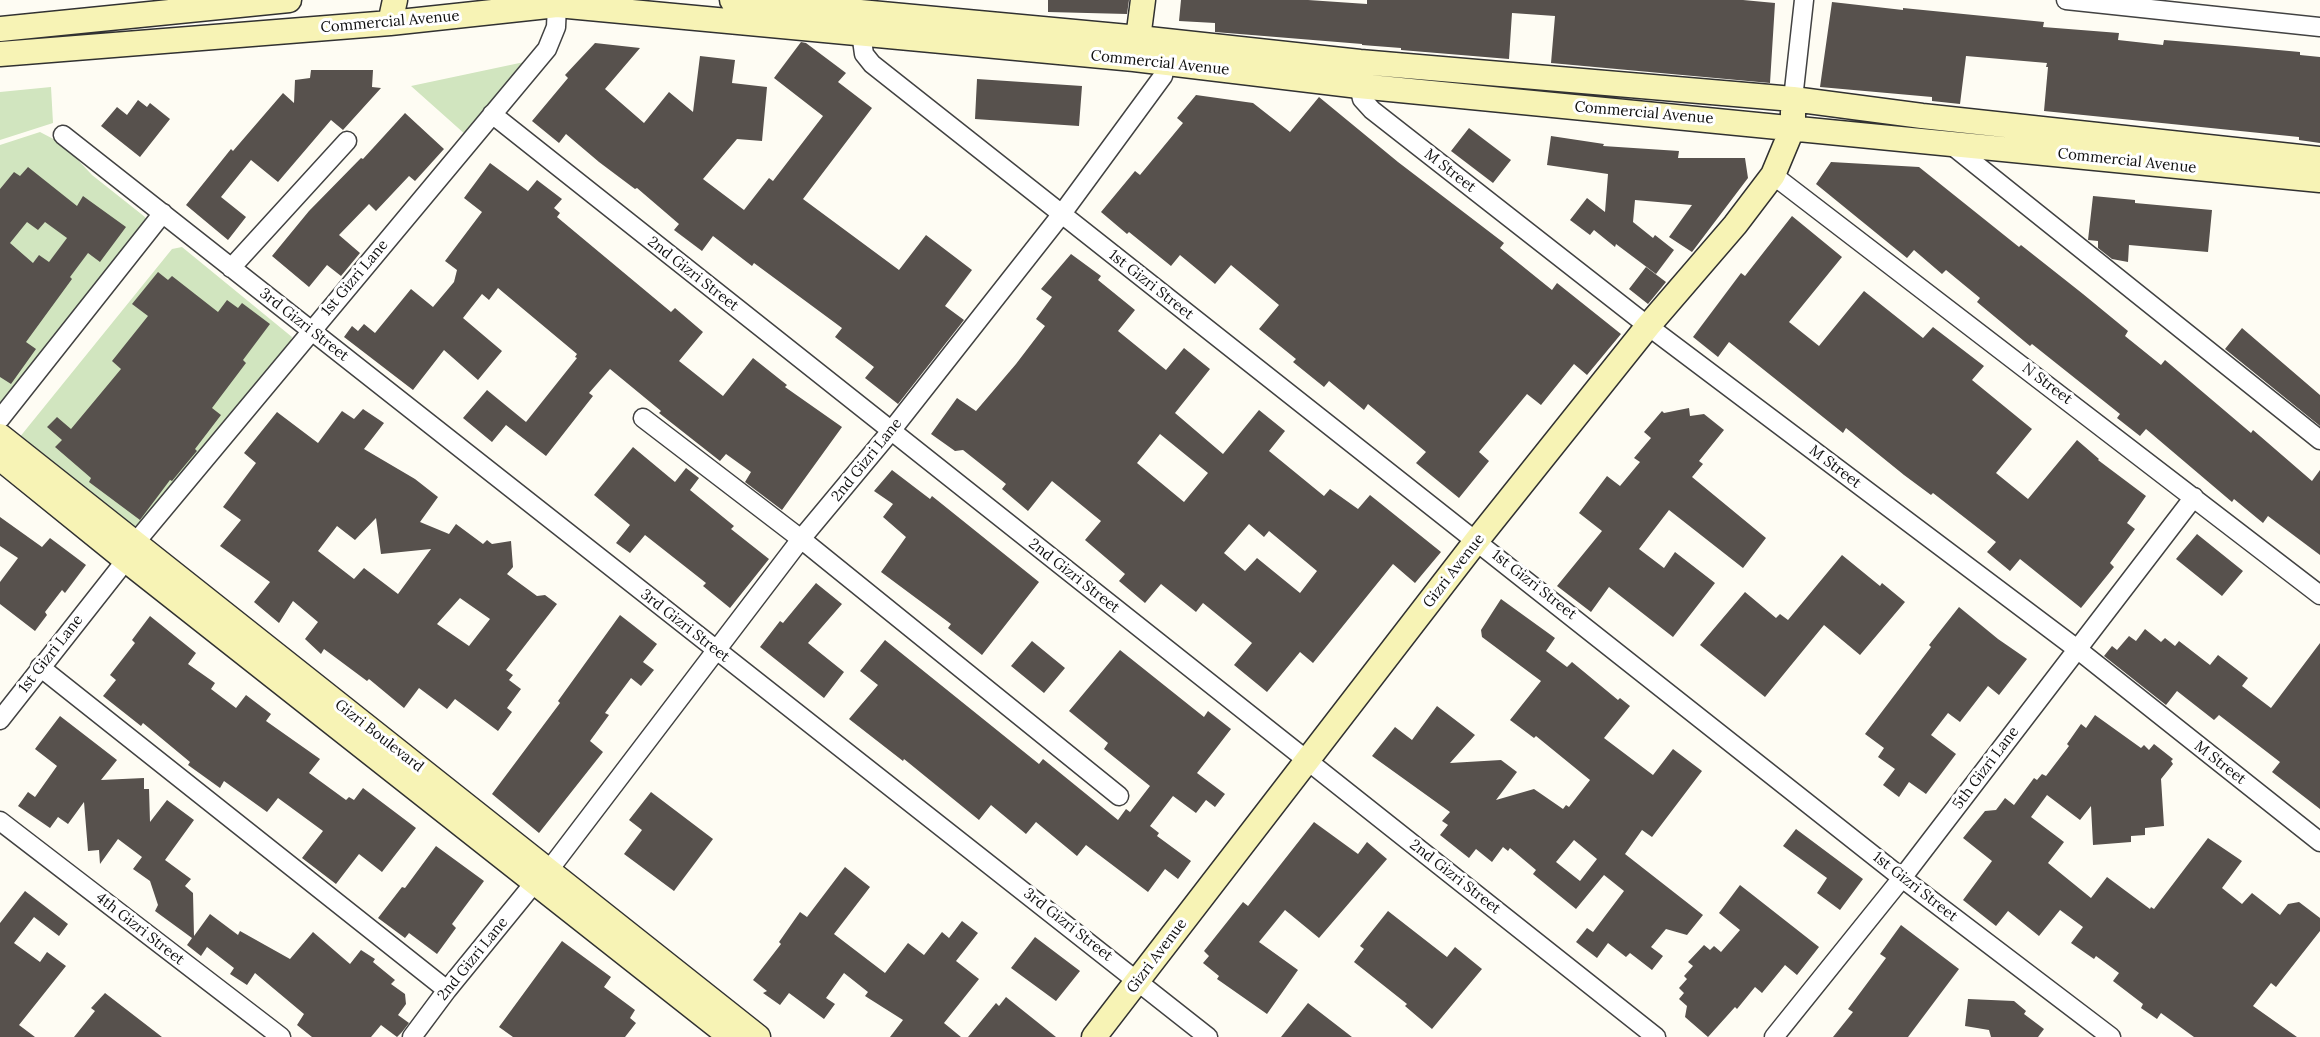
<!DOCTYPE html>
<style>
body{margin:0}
canvas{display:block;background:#fefcf3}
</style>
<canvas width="2320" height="1037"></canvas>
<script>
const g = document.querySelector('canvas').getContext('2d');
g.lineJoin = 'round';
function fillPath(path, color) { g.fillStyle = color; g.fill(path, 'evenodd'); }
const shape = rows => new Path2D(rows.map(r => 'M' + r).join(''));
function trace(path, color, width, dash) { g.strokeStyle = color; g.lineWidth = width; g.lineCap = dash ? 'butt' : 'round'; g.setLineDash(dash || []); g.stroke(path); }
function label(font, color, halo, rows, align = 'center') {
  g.font = font + ' Lora,serif'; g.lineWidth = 6; g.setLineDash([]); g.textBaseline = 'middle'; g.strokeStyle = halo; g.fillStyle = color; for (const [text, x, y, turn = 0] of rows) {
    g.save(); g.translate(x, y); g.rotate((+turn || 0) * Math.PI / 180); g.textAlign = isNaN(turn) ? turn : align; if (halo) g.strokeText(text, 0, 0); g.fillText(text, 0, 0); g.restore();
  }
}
fillPath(shape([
 [529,61,466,135,411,86],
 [51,87,53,123,0,140,0,92],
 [40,132,63,144,92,175,145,217,147,225,0,411,0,145],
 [182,247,292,337,289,347,138,531,19,438,172,249]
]), '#d1e5bf');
fillPath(shape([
 [1048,0,1129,0,1127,14,1048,12],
 [1181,0,1308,0,1367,4,1367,0,1743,0,1775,3,1770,83,1551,63,1555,16,1512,13,1509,59,1401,50,1401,48,1362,45,1362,44,1215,32,1215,23,1179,21],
 [1832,2,1903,10,1903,8,2044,22,2043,27,2119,33,2118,40,2163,45,2164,40,2235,46,2300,52,2300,55,2320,57,2320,143,2299,140,2299,137,2044,111,2048,67,2046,67,2047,63,1966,56,1960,104,1932,101,1932,97,1820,87],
 [801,42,806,43,846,73,838,82,872,108,803,199,899,270,926,235,972,270,945,306,964,320,898,404,865,378,874,367,835,337,842,328,754,263,752,266,713,236,702,251,674,230,679,224,637,188,635,189,599,162,566,134,559,143,532,121,568,78,565,75,595,43,640,48,605,89,644,123,669,92,693,112,700,56,735,60,732,83,767,87,762,141,737,139,703,179,744,210,769,178,773,181,823,116,774,78],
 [311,70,373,70,372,87,381,88,343,130,331,120,278,182,251,160,221,197,246,217,228,240,186,205,231,149,233,151,283,93,294,103,295,80,310,78],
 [977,79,1082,86,1079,126,975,119],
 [1196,95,1253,103,1290,132,1319,97,1398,162,1504,243,1500,248,1552,290,1557,283,1621,334,1587,375,1574,364,1541,405,1527,394,1479,452,1489,461,1459,498,1416,463,1426,452,1368,404,1364,410,1329,381,1324,387,1293,362,1296,359,1259,329,1279,305,1231,265,1215,284,1180,255,1171,266,1129,232,1127,234,1101,212,1135,171,1140,175,1183,123,1177,118],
 [138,100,147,107,150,103,170,119,140,157,101,126,117,107,127,115],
 [405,113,444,149,415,181,409,176,376,211,369,204,339,235,360,253,341,276,327,265,309,287,272,256,309,211,361,158,363,159],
 [1469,128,1511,160,1493,183,1451,151],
 [1551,136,1604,144,1603,146,1679,151,1678,158,1745,158,1748,178,1692,252,1669,237,1692,205,1635,200,1633,222,1653,238,1655,235,1674,250,1656,274,1616,244,1615,247,1594,230,1590,235,1570,220,1587,198,1605,212,1608,174,1547,165],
 [1831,162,1919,167,2019,247,2021,245,2083,294,2128,331,2125,336,2161,365,2165,360,2251,433,2253,430,2312,481,2320,470,2320,555,2268,516,2263,523,2234,499,2232,502,2146,429,2140,436,2117,418,2120,414,2032,344,2030,346,1977,302,1980,298,1946,270,1942,274,1914,250,1907,258,1859,219,1816,184],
 [490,163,528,191,537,180,562,199,554,208,560,213,557,217,671,312,675,308,703,332,679,361,723,396,753,358,787,385,785,387,842,427,782,510,745,482,751,472,726,454,720,461,659,413,661,411,610,369,589,393,593,396,546,456,506,425,492,442,463,418,487,390,526,422,577,358,575,357,577,354,498,288,489,300,482,294,463,318,502,351,478,380,444,350,413,390,344,337,352,326,358,331,364,324,375,333,411,289,433,307,454,282,457,270,445,261,482,212,464,198],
 [28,167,77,206,83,196,126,227,100,262,88,253,70,277,72,279,26,342,36,349,11,384,0,377,0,189,14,172,20,176],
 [27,222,38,230,45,222,67,238,49,262,39,255,33,263,10,243],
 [2093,196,2135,200,2135,203,2212,210,2208,252,2129,245,2128,262,2112,259,2098,248,2098,241,2088,240],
 [1792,216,1842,257,1789,322,1819,346,1864,291,1923,338,1933,327,1984,366,1972,380,2032,429,1996,473,2028,499,2077,440,2099,459,2098,460,2146,496,2127,523,2135,529,2110,563,2114,567,2081,608,2020,559,2010,571,1987,552,1996,542,1933,493,1931,495,1904,475,1846,428,1843,433,1729,342,1718,357,1693,337,1741,273,1745,276],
 [1071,254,1101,276,1098,280,1135,310,1118,331,1166,370,1184,348,1210,369,1175,413,1223,454,1259,410,1285,431,1269,451,1324,496,1330,489,1358,509,1370,495,1441,552,1415,583,1393,564,1313,663,1300,652,1267,692,1234,665,1252,643,1203,603,1196,612,1161,584,1145,603,1119,581,1125,574,1085,540,1101,521,1052,481,1028,511,1002,489,1006,484,963,450,955,451,931,434,957,398,976,411,1016,364,1045,326,1036,319,1052,297,1041,289],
 [1160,434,1208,473,1184,502,1137,463],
 [1249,524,1264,537,1269,531,1317,571,1300,593,1257,558,1245,571,1224,553],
 [1646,267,1666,282,1648,304,1629,289],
 [158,272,168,280,172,276,218,312,227,300,238,308,242,303,270,324,243,360,246,363,212,408,221,415,195,449,197,451,191,458,172,481,170,480,140,520,89,482,91,478,55,447,62,440,47,427,57,417,71,429,121,369,112,361,148,316,132,304],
 [2242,328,2320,395,2320,426,2225,349],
 [1689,408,1690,416,1704,414,1724,430,1699,461,1703,464,1692,477,1766,538,1743,568,1669,510,1639,549,1664,568,1675,552,1715,583,1673,637,1609,587,1591,612,1557,586,1602,531,1579,513,1607,476,1620,486,1640,462,1634,458,1651,438,1644,432,1662,411,1664,413],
 [363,409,384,423,364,449,415,479,438,497,420,522,449,534,456,524,483,544,487,540,492,544,511,541,513,567,507,574,537,596,545,595,557,604,506,670,513,675,509,680,521,689,507,708,512,712,498,731,455,699,447,709,419,688,404,708,369,679,367,681,324,649,321,654,305,639,318,622,293,601,279,623,254,602,270,582,220,546,241,520,223,507,256,463,244,453,277,412,318,443,342,411,354,419],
 [376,518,381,554,431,549,398,594,364,568,354,579,318,551,337,526,355,540],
 [460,598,490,619,469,646,437,624],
 [633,447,675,482,686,468,699,478,690,490,734,526,731,529,769,559,730,608,703,586,706,583,645,535,630,553,616,543,630,525,594,495],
 [892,470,930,499,932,496,1039,582,982,655,948,628,951,624,881,572,906,537,883,517,893,504,874,491],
 [0,517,42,547,50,538,86,565,65,593,62,590,45,612,47,615,35,631,0,604,0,582,18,558,0,546],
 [2197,534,2243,571,2222,596,2176,559],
 [1842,555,1880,586,1882,583,1905,602,1860,655,1824,625,1765,697,1700,645,1745,592,1776,618,1780,614,1788,620],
 [816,583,842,604,808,643,844,672,824,698,760,647,780,621,783,623],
 [1501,599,1555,638,1546,651,1567,667,1572,662,1618,700,1620,698,1630,706,1604,738,1653,775,1673,749,1702,771,1652,837,1642,830,1625,854,1703,915,1687,935,1666,929,1651,947,1663,956,1652,970,1630,953,1626,957,1608,943,1597,958,1576,942,1587,928,1593,932,1624,891,1604,875,1576,909,1533,874,1536,870,1510,848,1508,851,1503,847,1492,862,1476,849,1469,858,1440,835,1448,825,1442,821,1450,812,1372,756,1395,727,1412,740,1437,706,1475,735,1450,763,1501,760,1517,772,1496,800,1534,789,1563,809,1566,805,1569,807,1590,780,1536,736,1534,738,1510,720,1541,681,1482,637,1481,630],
 [1574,840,1597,859,1580,881,1556,862],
 [1959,607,1998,639,2027,659,1999,695,1988,686,1960,722,1948,713,1931,735,1956,754,1926,794,1909,782,1899,797,1883,785,1895,769,1878,757,1884,748,1865,734,1931,647,1929,645],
 [620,615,657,644,643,662,654,670,641,686,631,678,605,713,609,715,590,741,603,752,539,833,492,794,560,703,558,701],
 [150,616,196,653,188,664,215,683,211,689,236,708,246,695,271,714,266,721,320,759,309,773,346,800,349,797,354,800,363,788,416,828,382,872,359,854,336,884,302,858,323,831,278,798,267,812,224,781,220,788,188,765,190,762,143,723,141,726,103,696,116,680,110,675,135,643,132,640],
 [2145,629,2161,642,2165,638,2175,646,2179,641,2210,665,2218,655,2248,678,2242,686,2271,708,2320,643,2320,809,2272,772,2280,762,2219,715,2214,720,2177,691,2166,705,2104,656,2112,646,2117,650,2129,636,2136,641],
 [885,640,1039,764,1043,759,1118,820,1126,809,1130,812,1150,786,1104,749,1108,743,1069,711,1120,650,1204,717,1208,711,1231,729,1197,773,1225,794,1215,807,1206,800,1196,813,1173,796,1150,826,1159,833,1157,836,1191,861,1178,879,1165,869,1148,892,1086,845,1077,856,1036,822,1026,834,991,805,979,820,904,759,903,761,849,719,878,685,860,671],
 [1032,641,1065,668,1044,693,1011,666],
 [2095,715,2141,748,2144,745,2149,750,2154,744,2173,759,2171,761,2173,764,2161,779,2164,826,2145,828,2145,835,2131,836,2131,842,2093,845,2091,806,2080,820,2047,795,2031,817,2064,842,2048,863,2091,898,2107,877,2150,909,2151,907,2154,909,2208,838,2242,861,2222,888,2242,904,2252,893,2280,915,2288,904,2299,902,2320,918,2320,931,2276,987,2271,983,2253,1006,2297,1037,2194,1037,2161,1013,2157,1019,2141,1008,2143,1004,2113,981,2119,973,2096,956,2094,959,2071,943,2083,927,2060,910,2039,936,2008,911,1996,926,1963,900,1992,861,1963,838,1985,811,1996,810,2005,798,2014,805,2034,778,2037,780,2042,774,2046,776,2069,746,2067,744,2081,724,2086,728],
 [60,716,117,760,101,780,144,778,144,789,149,789,150,822,167,800,194,820,165,860,191,879,185,886,193,893,194,936,210,914,238,935,240,931,290,959,313,932,350,964,361,950,375,959,373,962,395,980,391,984,405,994,406,1004,398,1015,409,1023,402,1032,397,1037,381,1025,371,1037,312,1037,297,1025,304,1014,255,973,247,985,230,974,234,968,207,947,201,956,187,945,192,938,155,911,158,905,150,881,133,869,142,857,118,839,100,864,99,850,88,851,84,802,68,824,58,817,50,828,18,806,28,792,35,797,57,766,35,749],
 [651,792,713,839,674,891,624,854,642,830,629,820],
 [1314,822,1358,854,1367,842,1387,859,1319,938,1285,910,1259,942,1298,970,1267,1014,1217,979,1219,976,1203,963,1209,956,1204,951,1243,902,1248,906],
 [1796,829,1863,879,1840,910,1817,893,1827,878,1783,846],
 [436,846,484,881,452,924,456,928,437,954,409,933,405,938,378,918,402,887,405,888],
 [845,867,870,887,834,934,885,973,908,943,924,955,942,932,949,938,962,921,978,933,956,961,979,979,944,1023,961,1037,890,1037,903,1020,865,996,868,992,844,973,826,998,835,1004,824,1019,789,993,780,1005,763,993,767,991,753,980,781,944,779,942,800,912,807,917],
 [1740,885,1819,947,1797,975,1785,965,1762,993,1755,987,1737,1009,1735,1007,1708,1037,1685,1017,1687,1006,1679,999,1684,993,1679,988,1687,979,1684,976,1693,966,1688,962,1704,945,1710,950,1714,946,1721,952,1740,930,1719,913],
 [25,891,68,924,59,936,34,917,14,943,40,962,47,952,66,966,19,1025,35,1037,0,1037,0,923],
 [1388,911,1447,957,1455,947,1482,969,1432,1029,1405,1006,1407,1004,1354,962,1364,949,1360,946],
 [1901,925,1959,969,1908,1037,1833,1037,1853,1012,1848,1009,1886,958,1880,954],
 [1035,937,1080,971,1056,1001,1011,968],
 [562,941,611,977,604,987,635,1010,630,1018,636,1023,625,1037,513,1037,499,1027],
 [105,993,162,1037,74,1037,95,1011,91,1008],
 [1006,997,1056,1037,968,1037,996,1003,999,1006],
 [1968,999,2014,1001,2026,1011,2024,1014,2044,1029,2038,1037,1991,1037,1989,1030,1965,1026],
 [1308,1003,1352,1037,1281,1037]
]), '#57514d');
const street = shape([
 [2066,0,2320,27],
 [861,33,864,54,872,64,1902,878,2111,1037],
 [1359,86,1362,99,1372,110,1648,326,2077,649,2320,842],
 [1793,99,1804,0],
 [492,114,1656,1037],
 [63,135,1208,1037],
 [1949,143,2320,440],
 [1773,175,2320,595],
 [231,268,347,141],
 [643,418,801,539,1119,796],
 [0,419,163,213],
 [135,543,547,49,556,27,557,5],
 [40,667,447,990],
 [0,720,126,560],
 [0,821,281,1037],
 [549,870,801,539,891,431,1061,215,1163,76,1169,50],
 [412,1037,447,990,535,882],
 [1774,1037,1902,878,2194,497]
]);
const secondary = shape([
 [732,0,1139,38,1360,62,1793,99,1922,116,2320,159],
 [390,23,395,0],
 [0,29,289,0],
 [0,54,390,23,557,5,1134,59,1359,86,2320,180],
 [1136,54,1143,0],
 [0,436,758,1037],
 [0,458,126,560,731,1037],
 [1094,1037,1477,540,1648,326,1735,225,1773,175,1793,127,1793,112]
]);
trace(street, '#424242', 21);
trace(secondary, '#313131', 27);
trace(street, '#fff', 18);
trace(secondary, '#f7f3b5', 24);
label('15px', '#0f0f0f', '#fff', [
 ["Commercial Avenue",390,22,-5],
 ["Commercial Avenue",1160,63,6],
 ["Commercial Avenue",1644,113,5],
 ["Commercial Avenue",2127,161,6],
 ["M Street",1450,171,38],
 ["2nd Gizri Street",693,274,38],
 ["1st Gizri Lane",355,278,-50],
 ["1st Gizri Street",1151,285,38],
 ["3rd Gizri Street",304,325,38],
 ["N Street",2047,384,37],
 ["2nd Gizri Lane",867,460,-51],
 ["M Street",1835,467,37],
 ["Gizri Avenue",1454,571,-52],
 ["2nd Gizri Street",1074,576,38],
 ["1st Gizri Street",1534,585,38],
 ["3rd Gizri Street",685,626,38],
 ["1st Gizri Lane",51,654,-52],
 ["Gizri Boulevard",379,736,38],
 ["M Street",2220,763,38],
 ["5th Gizri Lane",1986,768,-53],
 ["2nd Gizri Street",1455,877,38],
 ["1st Gizri Street",1915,887,38],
 ["3rd Gizri Street",1068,925,38],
 ["4th Gizri Street",140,929,38],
 ["Gizri Avenue",1157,956,-53],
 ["2nd Gizri Lane",473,959,-51]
]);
</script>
